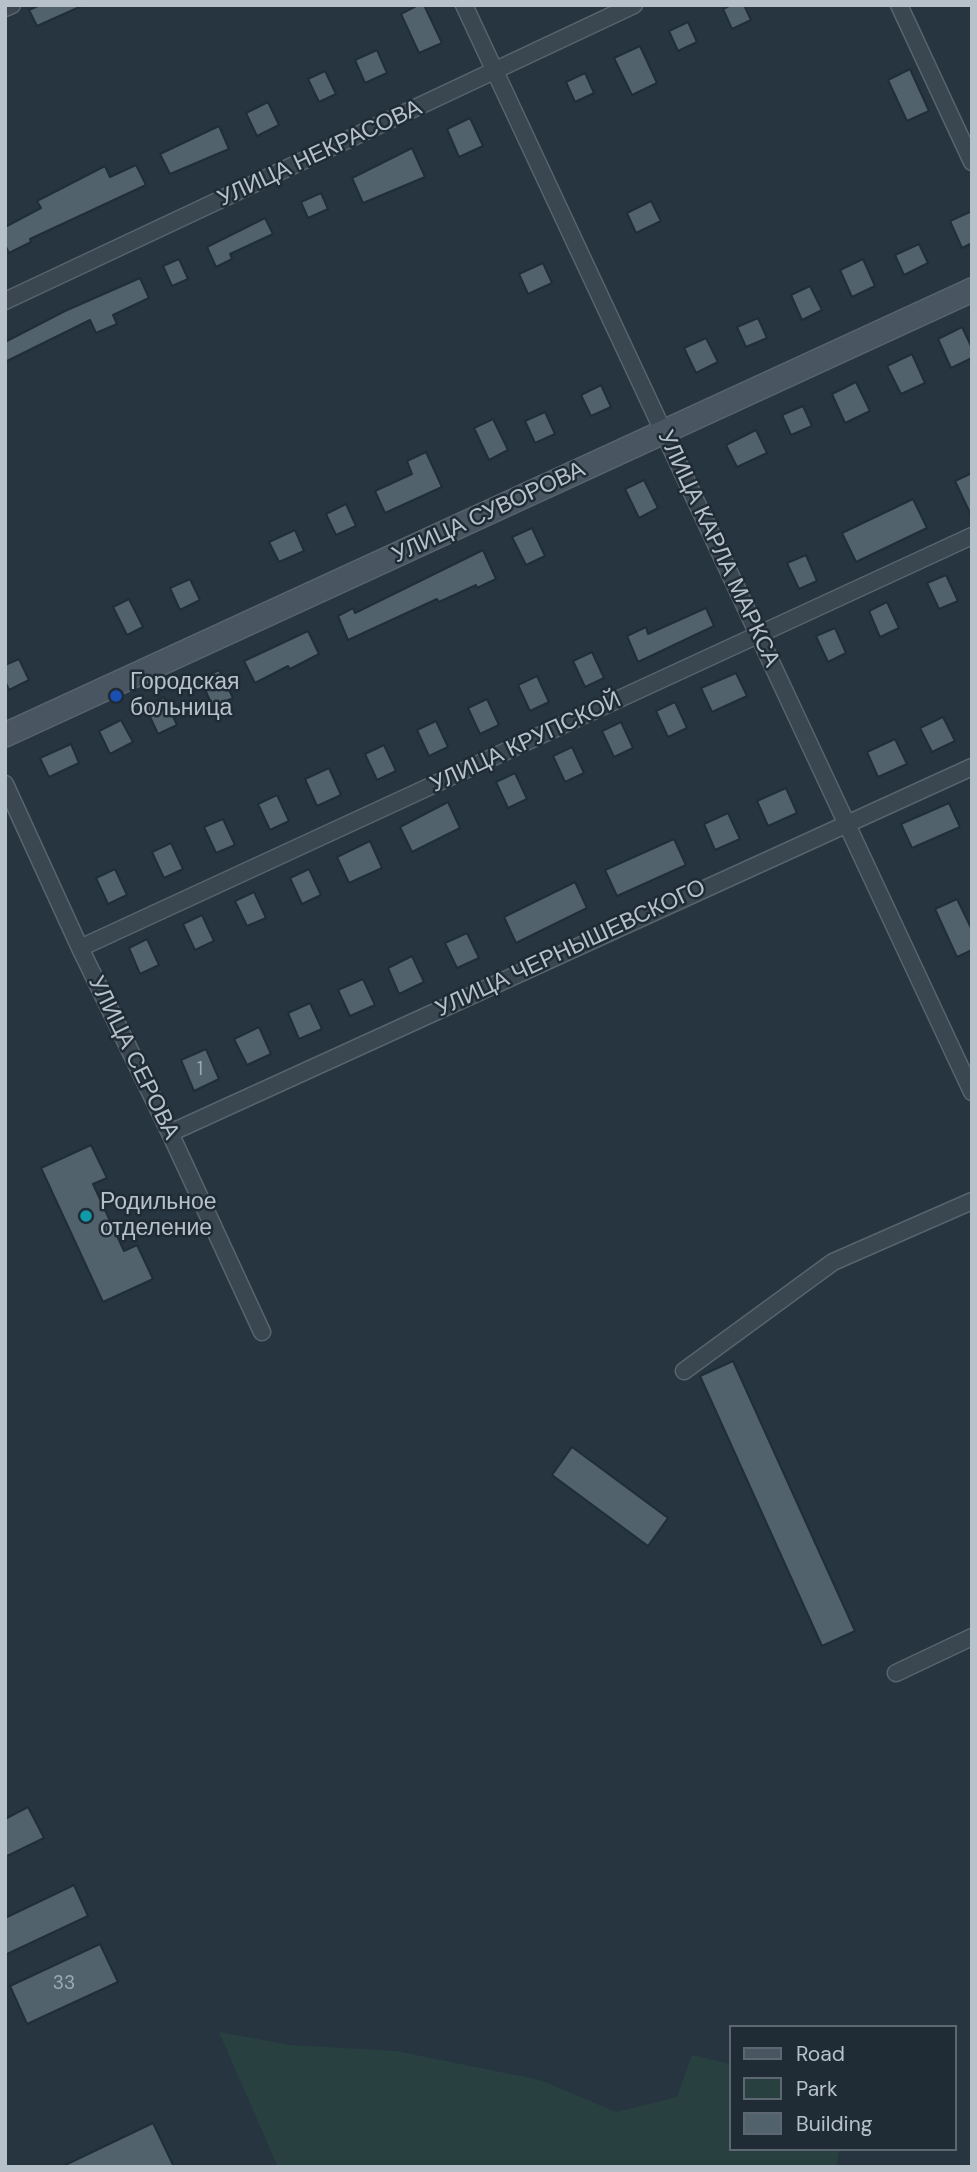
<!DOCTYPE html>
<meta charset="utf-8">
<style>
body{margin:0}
#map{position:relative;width:977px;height:2172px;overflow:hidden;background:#263540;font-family:"DM Sans",sans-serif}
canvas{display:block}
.frame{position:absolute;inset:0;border:7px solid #b7c1ca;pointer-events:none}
.legend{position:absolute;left:729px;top:2025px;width:228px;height:126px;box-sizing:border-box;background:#1f2b35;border:2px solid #5c6771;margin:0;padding:9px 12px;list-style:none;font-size:21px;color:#b7c1ca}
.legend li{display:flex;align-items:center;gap:14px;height:35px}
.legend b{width:35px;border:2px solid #5c6771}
</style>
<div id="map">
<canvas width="977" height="2172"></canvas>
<div class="frame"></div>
<ul class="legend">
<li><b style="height:9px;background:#495662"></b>Road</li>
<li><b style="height:19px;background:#284140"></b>Park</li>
<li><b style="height:19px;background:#51626c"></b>Building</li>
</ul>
</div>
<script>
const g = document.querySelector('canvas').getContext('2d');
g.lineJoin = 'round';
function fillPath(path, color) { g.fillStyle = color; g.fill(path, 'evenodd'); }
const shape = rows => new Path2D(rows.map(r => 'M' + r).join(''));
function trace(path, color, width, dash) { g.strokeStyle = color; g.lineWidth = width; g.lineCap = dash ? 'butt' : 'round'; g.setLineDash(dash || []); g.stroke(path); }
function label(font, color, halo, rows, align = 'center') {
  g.font = font + ' "DM Sans",sans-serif'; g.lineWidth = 5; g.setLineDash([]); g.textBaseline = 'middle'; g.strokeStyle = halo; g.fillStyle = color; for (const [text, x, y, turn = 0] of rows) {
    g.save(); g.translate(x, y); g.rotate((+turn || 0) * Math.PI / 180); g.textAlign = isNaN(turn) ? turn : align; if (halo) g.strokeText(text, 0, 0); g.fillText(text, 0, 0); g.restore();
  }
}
fillPath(shape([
 [219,2032,290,2045,396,2051,540,2080,616,2112,677,2097,692,2055,730,2064,730,2149,839,2149,836,2167,278,2167]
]), '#284140');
const building = shape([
 [40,5,84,5,37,26,29,10,40,5],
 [418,5,424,5,442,43,419,53,401,14,418,5],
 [731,5,744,5,751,20,732,29,723,9,731,5],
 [688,22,697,42,678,51,669,31,688,22],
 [640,46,657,83,632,95,614,58,640,46],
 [377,50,387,73,365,83,355,60,377,50],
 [910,69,929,111,907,121,888,80,910,69],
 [325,71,336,94,319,102,308,79,325,71],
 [585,73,594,93,575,102,566,82,585,73],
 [268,102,279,125,257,136,246,113,268,102],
 [470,118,483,146,459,157,447,129,470,118],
 [219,126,229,149,170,174,160,154,219,126],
 [412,148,425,177,363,203,352,178,412,148],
 [136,165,146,185,30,239,31,242,9,253,5,245,5,227,41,208,37,201,105,166,110,177,136,165],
 [321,193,328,209,308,218,301,202,321,193],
 [651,201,661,221,636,233,627,213,651,201],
 [972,211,972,243,962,248,950,221,972,211],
 [265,218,273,234,230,254,232,259,216,267,207,247,265,218],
 [919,244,928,263,904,275,895,255,919,244],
 [179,259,188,279,172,286,163,266,179,259],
 [863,259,875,286,852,297,840,270,863,259],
 [543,263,552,283,528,294,519,274,543,263],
 [140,278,149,298,113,315,117,324,96,333,90,320,5,362,5,342,65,311,140,278],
 [810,286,822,310,802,320,791,295,810,286],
 [758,318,767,338,746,347,737,327,758,318],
 [962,327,972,348,972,358,951,368,938,339,962,327],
 [706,338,718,362,696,373,684,348,706,338],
 [912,354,925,383,901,394,887,366,912,354],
 [856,382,870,411,845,423,832,394,856,382],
 [601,385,611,407,591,416,581,395,601,385],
 [803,406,812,426,791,435,782,415,803,406],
 [545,412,555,434,535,443,525,421,545,412],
 [493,419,508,450,489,460,474,428,493,419],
 [756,430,767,453,737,467,726,445,756,430],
 [426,452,442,487,385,513,375,491,412,474,407,461,426,452],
 [972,473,972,517,955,481,972,473],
 [644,480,658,508,639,518,625,489,644,480],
 [913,499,927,528,856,562,842,533,913,499],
 [346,504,356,526,336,535,326,514,346,504],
 [532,528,545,556,526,565,512,537,532,528],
 [295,530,304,551,279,562,269,542,295,530],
 [483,550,496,579,477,588,476,585,439,602,437,599,348,640,338,616,353,608,355,613,483,550],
 [806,555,817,581,799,589,787,563,806,555],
 [946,575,958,601,939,609,927,583,946,575],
 [190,579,200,600,180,610,170,588,190,579],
 [129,599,143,627,127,635,113,607,129,599],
 [887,602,899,628,880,637,869,611,887,602],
 [706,608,714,626,638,662,627,636,646,627,648,634,706,608],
 [835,628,846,653,828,662,816,636,835,628],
 [308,631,319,654,290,669,288,666,255,683,244,661,308,631],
 [592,652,604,678,585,687,573,661,592,652],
 [19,659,29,680,9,690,5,681,5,665,19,659],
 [219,670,233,698,213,707,200,679,219,670],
 [736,673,747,696,712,712,701,688,736,673],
 [537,676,549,702,530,711,518,685,537,676],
 [164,697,177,725,158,734,145,706,164,697],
 [487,699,499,725,480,734,468,708,487,699],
 [675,702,687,728,668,737,656,711,675,702],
 [943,717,955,741,932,752,920,728,943,717],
 [121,720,133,742,110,754,99,731,121,720],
 [436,721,448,747,429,756,417,730,436,721],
 [621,722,633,748,614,757,602,731,621,722],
 [895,739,907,764,878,777,867,752,895,739],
 [71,744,79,763,49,777,40,758,71,744],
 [384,745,396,771,377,780,365,754,384,745],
 [572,747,584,773,565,782,553,756,572,747],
 [329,768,341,795,317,806,305,779,329,768],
 [515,773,527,799,508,808,496,782,515,773],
 [786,788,797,813,768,826,757,801,786,788],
 [277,795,289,821,270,830,258,804,277,795],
 [448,802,460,828,412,852,400,827,448,802],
 [949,803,960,827,912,848,901,824,949,803],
 [728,813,740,839,715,850,704,824,728,813],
 [223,819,235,845,216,853,204,827,223,819],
 [674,839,686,865,617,896,605,870,674,839],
 [370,841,382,868,349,883,337,857,370,841],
 [171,843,183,869,164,878,152,852,171,843],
 [115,869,127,895,108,904,96,878,115,869],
 [309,869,321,895,302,904,290,878,309,869],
 [575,882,587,908,516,943,504,917,575,882],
 [254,892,266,918,247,926,235,901,254,892],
 [957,899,972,930,972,950,957,957,935,909,957,899],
 [202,915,214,941,195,950,183,924,202,915],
 [467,933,479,958,457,968,445,943,467,933],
 [147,939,159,965,140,974,129,948,147,939],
 [412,956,424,982,399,994,388,968,412,956],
 [363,979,375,1005,350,1016,338,990,363,979],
 [310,1003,322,1029,299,1039,288,1013,310,1003],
 [259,1027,271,1054,247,1065,234,1039,259,1027],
 [206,1049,219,1079,194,1091,181,1060,206,1049],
 [91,1145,107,1178,93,1184,124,1251,137,1245,153,1279,103,1302,41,1168,91,1145],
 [733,1361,855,1631,822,1646,700,1376,733,1361],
 [572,1447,668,1518,648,1546,552,1475,572,1447],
 [28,1807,44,1838,5,1857,5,1819,28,1807],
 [74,1885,88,1916,5,1955,5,1918,74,1885],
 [100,1944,118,1982,27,2024,10,1986,100,1944],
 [153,2123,174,2167,61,2167,153,2123]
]);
fillPath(building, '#51626c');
trace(building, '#212d37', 2);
const street = shape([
 [464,5,972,1092],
 [899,5,972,162],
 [5,8,12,5],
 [5,301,634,5],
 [5,784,80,948,170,1133,262,1332],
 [80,948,972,536],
 [170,1133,972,767],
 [684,1371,833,1262,972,1201],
 [896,1673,972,1637]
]);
const secondary = shape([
 [5,735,972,290]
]);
trace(street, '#58646d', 19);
trace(secondary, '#58646d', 26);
trace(street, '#3a4650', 16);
trace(secondary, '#495662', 23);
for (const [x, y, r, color] of [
 [116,696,7,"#1a4fb4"],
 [86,1216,7,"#0f9aa8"]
]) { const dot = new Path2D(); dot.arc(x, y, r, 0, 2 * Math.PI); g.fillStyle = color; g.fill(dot); trace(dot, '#1f2b35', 2.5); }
label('19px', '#9ea9b2', null, [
 ["1",200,1070],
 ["33",64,1984]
]);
label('23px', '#b7c1ca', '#1f2b35', [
 ["УЛИЦА НЕКРАСОВА",320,154,-25],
 ["УЛИЦА СУВОРОВА",489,513,-25],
 ["УЛИЦА КАРЛА МАРКСА",718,549,65],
 ["УЛИЦА КРУПСКОЙ",526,743,-25],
 ["УЛИЦА ЧЕРНЫШЕВСКОГО",571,949,-25],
 ["УЛИЦА СЕРОВА",133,1058,64]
]);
label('23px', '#b7c1ca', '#1f2b35', [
 ["Городская",130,683],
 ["больница",130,709],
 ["Родильное",100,1203],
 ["отделение",100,1229]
], 'left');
</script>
